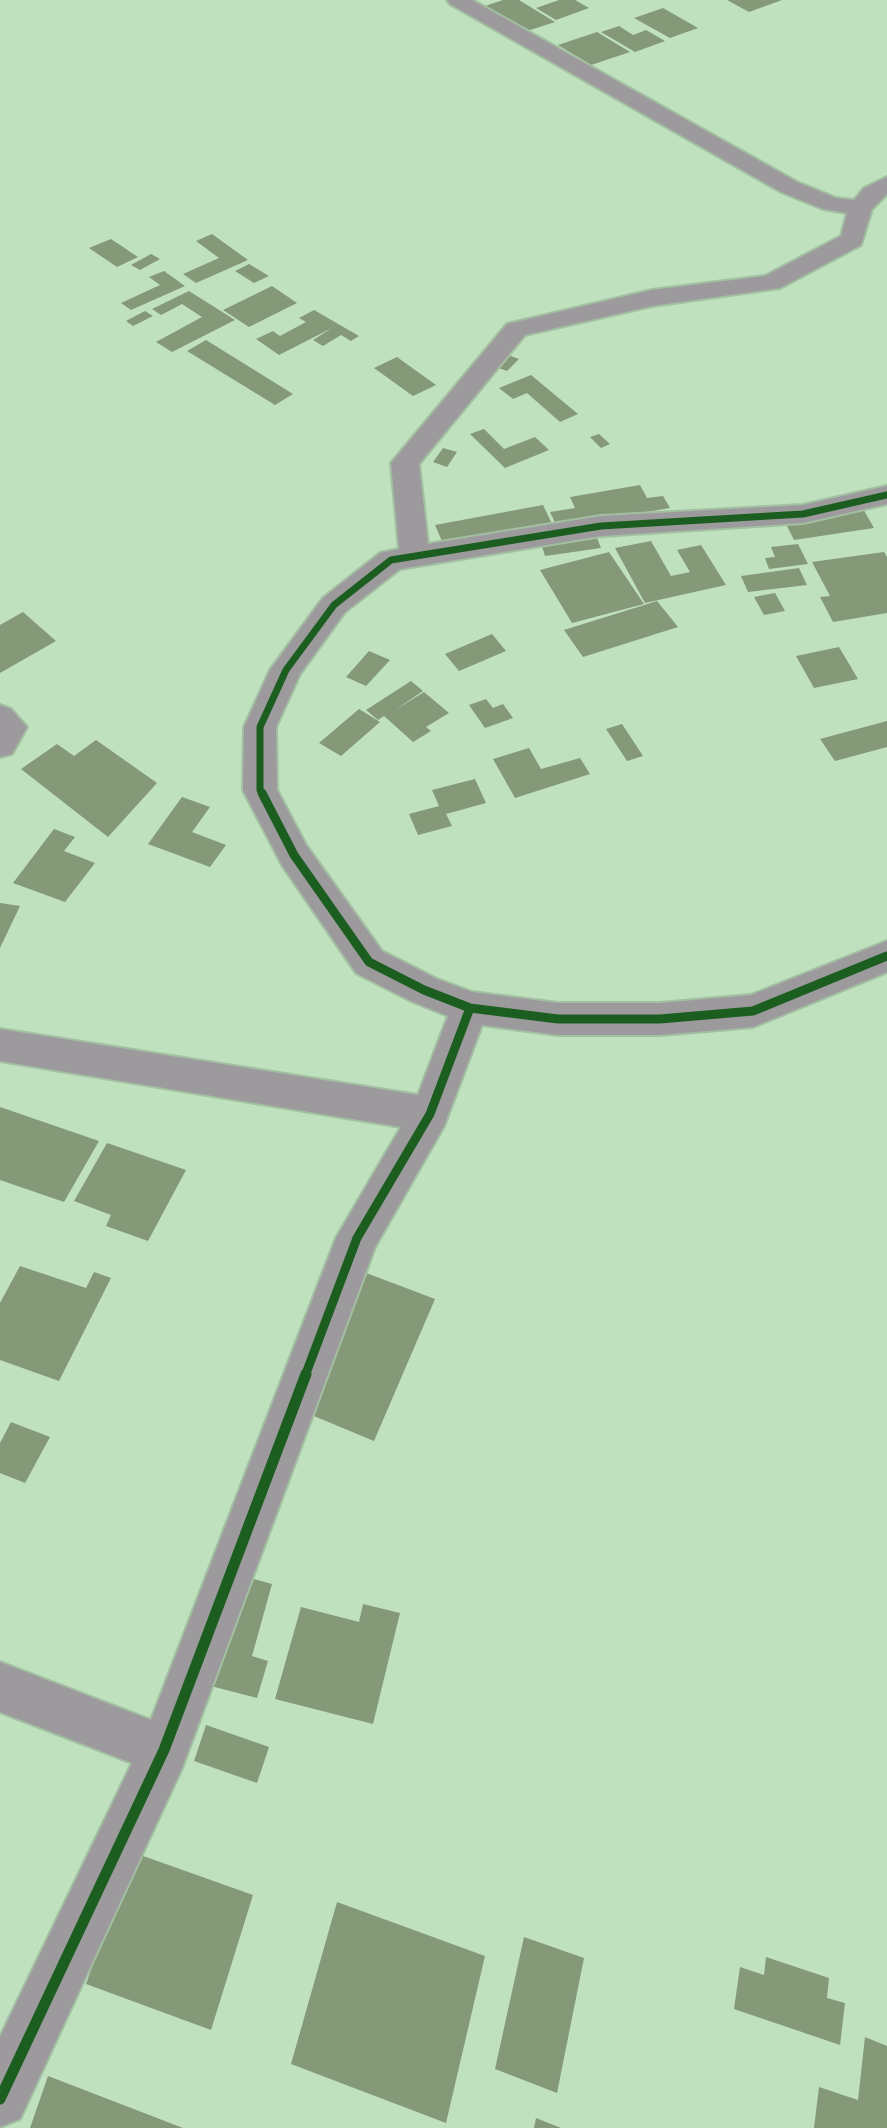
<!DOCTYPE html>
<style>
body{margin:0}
canvas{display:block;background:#bfe1be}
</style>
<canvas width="887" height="2128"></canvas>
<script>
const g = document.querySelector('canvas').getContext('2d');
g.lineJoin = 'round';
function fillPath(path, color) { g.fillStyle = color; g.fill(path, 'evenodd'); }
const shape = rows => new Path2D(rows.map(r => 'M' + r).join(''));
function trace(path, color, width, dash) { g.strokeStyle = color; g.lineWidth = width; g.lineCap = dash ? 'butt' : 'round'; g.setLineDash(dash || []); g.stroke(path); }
fillPath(shape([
 [503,0,519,0,555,22,527,31,485,6],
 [559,0,575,0,589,8,556,20,536,8],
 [727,0,782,0,749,12],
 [663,8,698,28,670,38,634,18],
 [619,26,633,35,646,30,665,41,635,52,601,32],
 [597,32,630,52,591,65,558,45],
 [212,234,248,260,196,283,183,274,219,258,196,241],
 [111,239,138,257,117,267,89,248],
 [151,254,160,259,140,270,131,265],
 [249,264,269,276,254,283,235,271],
 [164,271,185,286,131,310,121,303,160,285,149,277],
 [272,286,297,303,249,327,223,310],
 [189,291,235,320,172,352,156,342,202,317,182,304,161,315,152,309],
 [314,310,359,336,351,341,341,335,323,346,313,340,332,328,279,355,256,339,273,331,280,336,306,322,299,318],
 [145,311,153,316,133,326,126,321],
 [206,340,293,394,275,405,187,351],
 [508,355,519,359,507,371,496,367],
 [397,357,436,385,413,396,374,368],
 [531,375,578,414,560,422,527,393,513,399,499,388],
 [484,429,504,449,535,437,549,450,505,468,470,434],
 [599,434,610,444,601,448,590,437],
 [443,448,457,452,447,467,433,462],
 [640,485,647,498,663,496,670,508,557,527,550,512,575,508,570,497],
 [543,505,554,528,445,548,435,525],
 [862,507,874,528,794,540,783,518],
 [595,533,601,548,545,556,540,540],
 [651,541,671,576,690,572,677,550,701,545,726,585,645,603,615,548],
 [798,544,808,564,769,569,765,558,775,557,771,547],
 [609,552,644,604,572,623,540,570],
 [884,552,887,557,887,613,833,622,820,597,830,596,812,562],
 [799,568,807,585,748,592,741,576],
 [775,593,785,611,764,615,754,597],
 [657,601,678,627,583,657,564,630],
 [23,612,56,641,0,673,0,625],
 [492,634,506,651,459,671,445,654],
 [839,647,858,679,814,688,796,656],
 [369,651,390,660,366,686,346,677],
 [411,681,423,691,395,710,424,692,449,713,426,727,431,731,413,742,384,716,378,720,366,710],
 [486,699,493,708,503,704,513,718,485,728,469,705],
 [359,709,380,722,341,756,319,743],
 [887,721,887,747,835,761,820,739],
 [622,724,643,756,627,761,606,729],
 [96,740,157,783,108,837,21,769,57,744,74,756],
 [529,748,541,769,580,758,590,774,515,798,493,759],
 [475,779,486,803,446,814,452,826,418,835,409,814,439,806,432,790],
 [182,797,210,807,192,832,226,845,210,867,148,844],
 [54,829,75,837,64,851,95,863,65,902,13,883],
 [0,903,20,906,0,948],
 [0,1107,99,1141,64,1202,0,1180],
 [107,1143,186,1170,148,1241,106,1226,111,1215,74,1201],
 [20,1266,86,1288,94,1272,111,1278,59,1381,0,1360,0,1303],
 [361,1271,435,1299,374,1441,297,1409],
 [11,1422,50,1437,25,1483,0,1473,0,1443],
 [239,1575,272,1584,252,1656,268,1661,257,1698,207,1685],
 [363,1604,400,1613,373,1724,275,1699,301,1607,359,1622],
 [206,1725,269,1747,257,1783,194,1761],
 [132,1852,253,1895,211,2030,86,1984],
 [337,1902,485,1956,446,2123,291,2064],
 [524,1937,584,1958,557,2093,495,2069],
 [766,1957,829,1978,827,1998,845,2003,840,2045,734,2009,740,1967,764,1975],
 [865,2037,887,2046,887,2128,814,2128,819,2087,858,2100],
 [48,2076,183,2128,30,2128],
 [536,2118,561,2128,534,2128]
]), '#859878');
const street = shape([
 [447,0,472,0,797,182,836,198,854,200,864,188,887,177,887,194,872,209,861,245,780,288,652,306,525,335,419,464,428,544,601,516,803,505,887,486,887,504,803,523,601,536,400,569,345,612,300,674,276,727,277,790,306,845,382,951,437,979,472,992,558,1003,660,1003,751,995,887,941,887,972,753,1027,660,1035,558,1035,482,1025,444,1126,375,1247,182,1768,20,2119,0,2127,0,2037,132,1763,0,1712,0,1662,151,1720,336,1238,401,1127,0,1061,0,1029,418,1095,448,1016,411,1001,356,973,282,865,243,790,244,727,270,670,323,598,380,553,399,549,391,463,507,324,652,290,765,276,841,236,847,213,823,209,781,192,450,4,447,0],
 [0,705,11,709,27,727,12,754,0,757,0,705]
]);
trace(street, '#a3bfa2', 4);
fillPath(street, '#9d9a9e');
trace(shape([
 [263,795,260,790,260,727,286,670,334,605,391,560,601,526,803,514,887,495]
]), '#1b5e20', 7);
trace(shape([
 [262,793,294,855,369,962,424,990,470,1008,558,1019,660,1019,753,1011,887,956],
 [305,1376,357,1238,430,1114,470,1008]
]), '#1b5e20', 9);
trace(shape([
 [0,2099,164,1750,306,1374]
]), '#1b5e20', 11);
</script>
